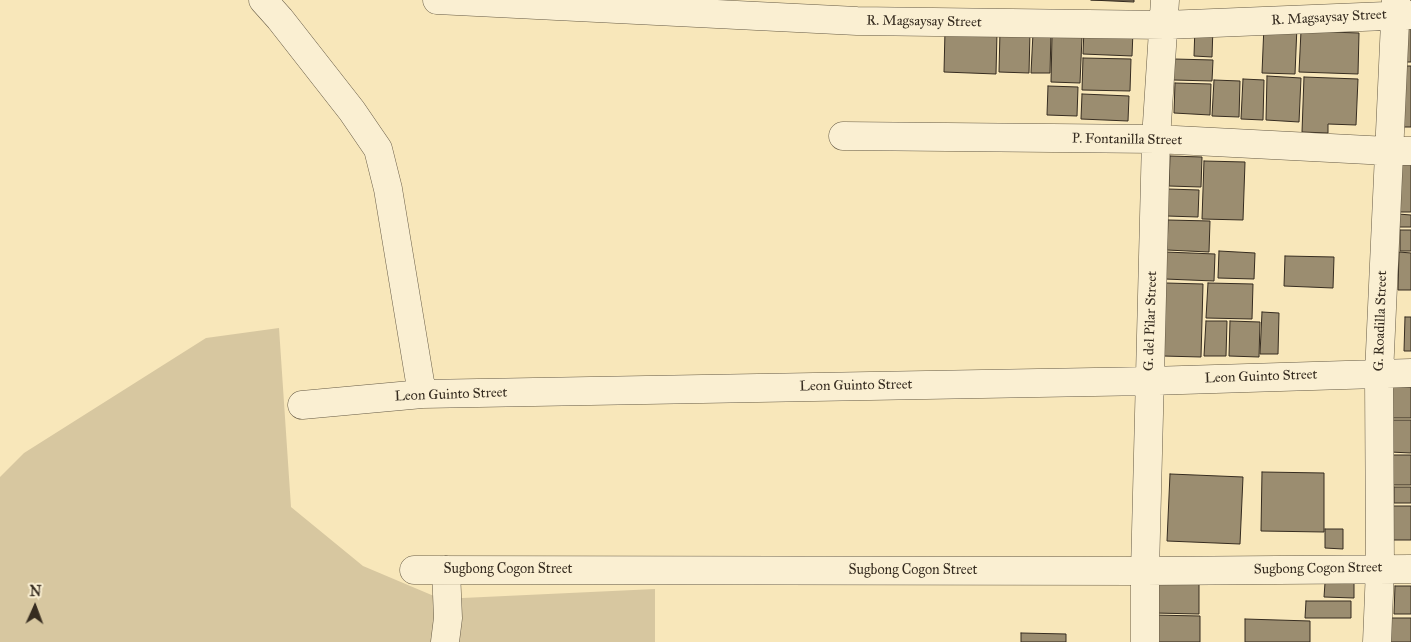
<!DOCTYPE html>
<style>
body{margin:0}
#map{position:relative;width:1411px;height:642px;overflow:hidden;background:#f8e7ba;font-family:"IM FELL Great Primer",serif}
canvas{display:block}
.north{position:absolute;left:10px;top:582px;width:50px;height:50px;-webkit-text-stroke:4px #faefd2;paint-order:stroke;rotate:2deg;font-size:14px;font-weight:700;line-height:20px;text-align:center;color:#362c20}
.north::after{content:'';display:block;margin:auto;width:18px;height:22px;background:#362c20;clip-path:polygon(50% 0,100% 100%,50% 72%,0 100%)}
</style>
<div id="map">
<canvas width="1411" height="642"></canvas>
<div class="north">N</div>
</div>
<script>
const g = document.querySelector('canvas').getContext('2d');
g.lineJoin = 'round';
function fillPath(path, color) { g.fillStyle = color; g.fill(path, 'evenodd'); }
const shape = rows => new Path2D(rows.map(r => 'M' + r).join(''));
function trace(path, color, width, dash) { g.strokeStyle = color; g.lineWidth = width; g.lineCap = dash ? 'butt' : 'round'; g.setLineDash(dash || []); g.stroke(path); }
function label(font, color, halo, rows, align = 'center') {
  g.font = font + ' "IM FELL Great Primer",serif'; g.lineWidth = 4.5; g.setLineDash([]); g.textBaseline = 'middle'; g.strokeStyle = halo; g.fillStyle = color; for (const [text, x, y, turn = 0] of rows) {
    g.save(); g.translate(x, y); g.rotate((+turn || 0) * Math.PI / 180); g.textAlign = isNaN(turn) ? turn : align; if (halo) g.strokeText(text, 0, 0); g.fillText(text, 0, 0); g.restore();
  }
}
fillPath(shape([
 [279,328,291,507,363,566,441,599,655,589,655,642,0,642,0,477,24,453,206,338]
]), '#d7c7a0');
const building = shape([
 [1091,0,1134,0,1134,2,1091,0],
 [1264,25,1297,26,1295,74,1262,73,1264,25],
 [1195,26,1213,27,1212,57,1194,56,1195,26],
 [1407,26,1411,26,1411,62,1405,62,1407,26],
 [1084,29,1133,31,1132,56,1083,54,1084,29],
 [945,31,997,32,996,74,944,72,945,31],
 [1000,31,1030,32,1029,73,999,72,1000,31],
 [1301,31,1359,33,1358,74,1299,72,1301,31],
 [1033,33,1051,33,1050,73,1031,73,1033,33],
 [1052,36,1082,37,1080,83,1051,82,1052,36],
 [1083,58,1131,59,1130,91,1082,90,1083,58],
 [1174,59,1213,60,1212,81,1173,80,1174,59],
 [1403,66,1411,66,1411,127,1401,127,1403,66],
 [1267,76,1301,78,1299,122,1266,120,1267,76],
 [1304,77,1358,79,1356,125,1328,124,1328,133,1302,132,1304,77],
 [1243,79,1264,80,1263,120,1241,119,1243,79],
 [1214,80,1240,81,1239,117,1212,116,1214,80],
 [1175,83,1211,84,1210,115,1174,113,1175,83],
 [1048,86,1078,87,1077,116,1047,115,1048,86],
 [1082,94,1129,96,1128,121,1081,119,1082,94],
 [1170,156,1202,157,1201,187,1169,186,1170,156],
 [1398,159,1411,159,1411,212,1397,212,1398,159],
 [1204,161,1245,162,1243,220,1202,219,1204,161],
 [1168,189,1199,190,1198,217,1167,216,1168,189],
 [1398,214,1411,215,1411,227,1398,227,1398,214],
 [1168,220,1210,221,1209,252,1167,250,1168,220],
 [1400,230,1411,230,1411,251,1400,251,1400,230],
 [1219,251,1255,253,1254,279,1218,278,1219,251],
 [1165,252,1215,254,1214,281,1165,279,1165,252],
 [1399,252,1411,253,1411,290,1398,290,1399,252],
 [1285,256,1334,257,1333,288,1284,286,1285,256],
 [1166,283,1203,284,1201,357,1163,356,1166,283],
 [1208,283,1253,284,1252,319,1206,318,1208,283],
 [1262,312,1279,313,1278,354,1260,354,1262,312],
 [1405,317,1411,317,1411,351,1404,351,1405,317],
 [1206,321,1227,321,1226,356,1204,356,1206,321],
 [1230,321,1260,322,1259,357,1229,356,1230,321],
 [1391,387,1411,387,1411,418,1390,418,1391,387],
 [1390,420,1411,420,1411,453,1390,452,1390,420],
 [1392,455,1411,455,1411,485,1391,485,1392,455],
 [1262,472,1324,473,1324,532,1261,531,1262,472],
 [1170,474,1243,477,1240,544,1167,541,1170,474],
 [1394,487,1411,487,1411,503,1394,503,1394,487],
 [1393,506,1411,506,1411,540,1393,540,1393,506],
 [1325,529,1343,529,1343,549,1325,548,1325,529],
 [1155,575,1199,576,1199,614,1155,613,1155,575],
 [1325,583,1354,583,1354,598,1324,597,1325,583],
 [1395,586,1411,586,1411,614,1394,614,1395,586],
 [1306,601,1351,601,1351,618,1305,618,1306,601],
 [1153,615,1200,616,1200,642,1153,642,1153,615],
 [1390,618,1411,618,1411,642,1389,642,1390,618],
 [1245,619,1310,621,1310,642,1245,642,1245,619],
 [1021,633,1066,634,1066,642,1021,642,1021,633]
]);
fillPath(building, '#9b8d70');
trace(building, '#362c20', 1);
const minor = shape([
 [263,0,280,19,352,111,378,149,388,189,422,394],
 [437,0,857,21,1165,25,1411,15],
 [843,136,1156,139,1388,151,1411,151],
 [302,405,422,394,1150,381,1411,373],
 [414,570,1145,571,1411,569],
 [445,642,448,618,446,570],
 [1145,642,1145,571,1156,139,1165,0],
 [1377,642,1380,569,1379,374,1396,0]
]);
trace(minor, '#665b46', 29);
trace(minor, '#faefd2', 28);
label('14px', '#362c20', '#faefd2', [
 ["R. Magsaysay Street",1329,18,-3],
 ["R. Magsaysay Street",924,22,1],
 ["P. Fontanilla Street",1127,140,1],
 ["G. del Pilar Street",1151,321,-88],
 ["G. Roadilla Street",1381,321,-88],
 ["Leon Guinto Street",1261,377,-2],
 ["Leon Guinto Street",856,386,-1],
 ["Leon Guinto Street",451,395,-2],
 ["Sugbong Cogon Street",1318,569,-1],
 ["Sugbong Cogon Street",508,570],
 ["Sugbong Cogon Street",913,571]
]);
</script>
